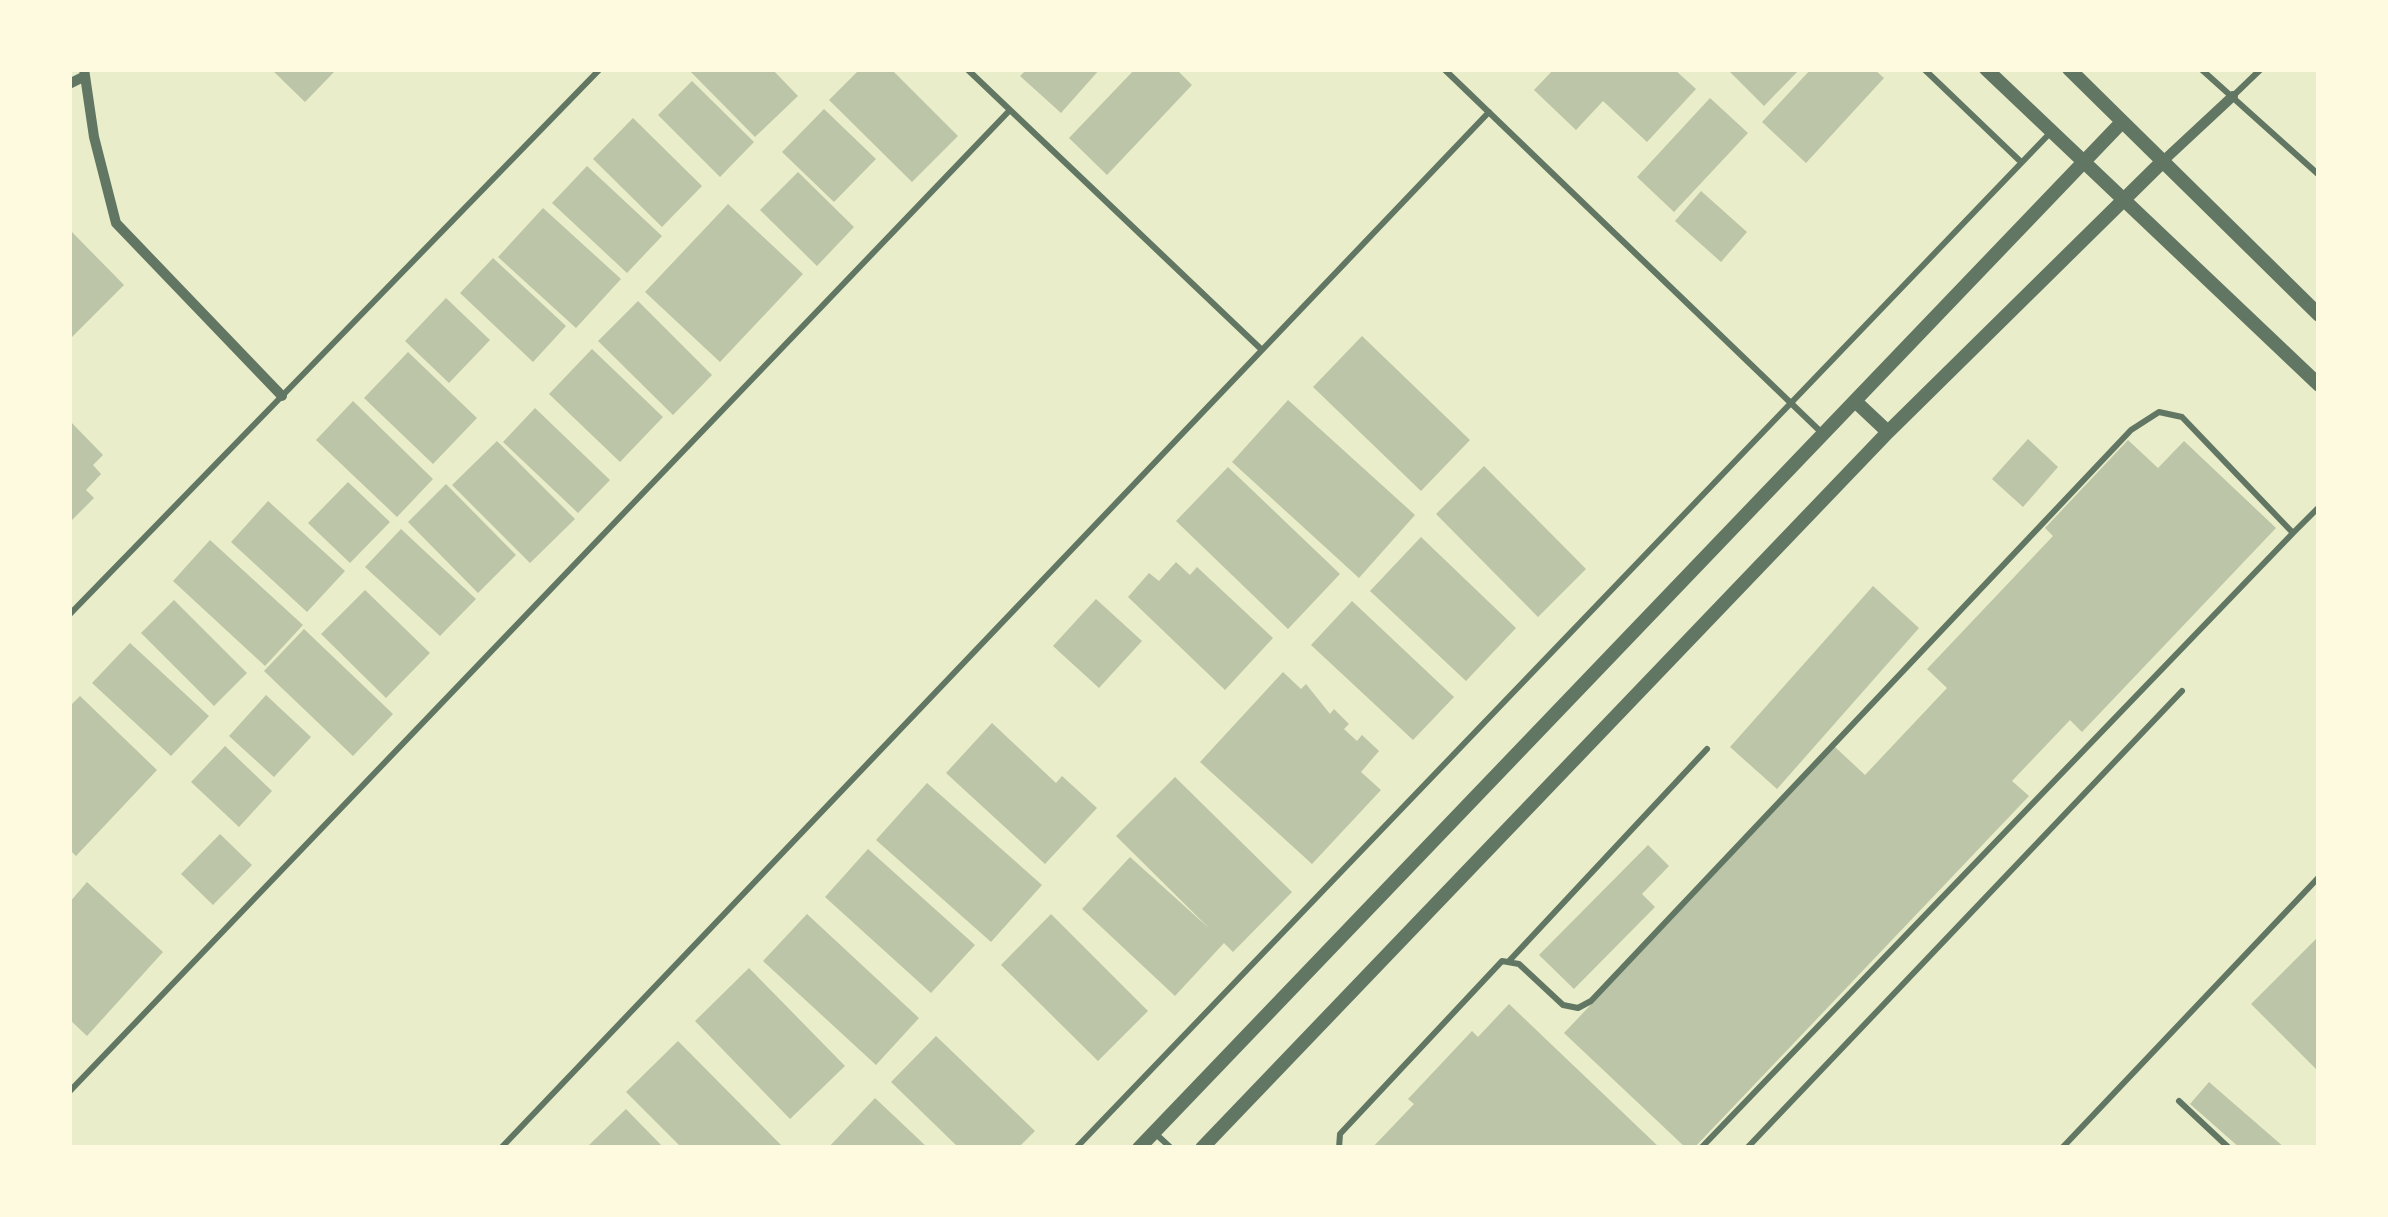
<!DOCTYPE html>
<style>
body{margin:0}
#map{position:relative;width:2388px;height:1217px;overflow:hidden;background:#e9edc9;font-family:"Space Grotesk",sans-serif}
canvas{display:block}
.frame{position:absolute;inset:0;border:72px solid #fefae0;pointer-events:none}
</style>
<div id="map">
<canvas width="2388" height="1217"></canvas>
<div class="frame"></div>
</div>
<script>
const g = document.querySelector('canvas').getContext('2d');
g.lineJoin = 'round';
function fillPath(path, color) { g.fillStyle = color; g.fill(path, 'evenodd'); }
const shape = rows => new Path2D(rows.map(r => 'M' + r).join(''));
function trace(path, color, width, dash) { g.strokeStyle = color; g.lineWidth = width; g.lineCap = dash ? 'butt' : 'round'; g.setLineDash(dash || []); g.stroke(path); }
fillPath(shape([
 [271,69,337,69,305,102],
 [688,69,772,69,798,96,755,137],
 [860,69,891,69,958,136,912,182,829,100],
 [1027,69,1100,69,1061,113,1020,76],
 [1135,69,1176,69,1192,85,1107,175,1069,138],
 [1554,69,1674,69,1696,89,1647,142,1603,101,1576,130,1534,90],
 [1727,69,1800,69,1764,106],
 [1811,69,1874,69,1884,78,1806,163,1762,122],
 [692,81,754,142,720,177,658,115],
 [1710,98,1748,133,1674,212,1637,177],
 [824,109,876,159,834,202,782,152],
 [633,118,702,186,662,227,593,159],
 [587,166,662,236,627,273,552,203],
 [798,172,854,227,817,266,760,210],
 [1701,191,1747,232,1721,262,1675,221],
 [728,204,803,274,720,362,645,292],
 [543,208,621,279,576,328,498,257],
 [69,229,124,285,69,340],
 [493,258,566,326,533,362,460,293],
 [446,298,490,340,449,383,405,341],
 [638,301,712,375,673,415,598,341],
 [1362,336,1470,440,1421,491,1313,387],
 [592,349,663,417,620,462,549,394],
 [408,352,477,418,433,464,364,398],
 [1288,400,1415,515,1359,578,1232,462],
 [353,401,433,479,397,517,316,440],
 [535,408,610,480,578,513,503,442],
 [69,420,103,455,93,465,101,474,86,490,94,498,69,523],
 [2028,439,2058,467,2023,507,1992,479],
 [2128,440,2158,468,2184,441,2276,528,2082,732,2070,720,2012,781,2029,796,1694,1148,1686,1148,1564,1033,1835,747,1865,775,1947,688,1927,669,2053,536,2045,528],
 [497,441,575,519,530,563,452,485],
 [1484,466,1586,569,1538,617,1436,514],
 [1228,467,1340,574,1288,629,1176,521],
 [348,482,390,522,350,563,308,523],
 [446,484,516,555,478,593,408,522],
 [268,501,345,571,307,612,231,542],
 [401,529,476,599,440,636,365,567],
 [1421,537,1516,628,1466,681,1370,591],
 [210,540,303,625,265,666,173,581],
 [1176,562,1190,575,1197,567,1273,638,1225,690,1128,597,1149,573,1159,581],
 [1873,586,1919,628,1777,789,1730,747],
 [365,590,430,653,386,698,321,634],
 [1096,599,1142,641,1099,688,1053,646],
 [174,600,247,673,214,706,141,633],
 [1352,601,1454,697,1413,740,1311,645],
 [304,629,393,714,353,756,264,671],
 [130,643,209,716,171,756,92,683],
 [1283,672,1301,689,1306,684,1330,714,1334,709,1349,724,1344,729,1357,741,1362,735,1379,751,1361,772,1381,790,1312,864,1200,762],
 [266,695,311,737,274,777,229,736],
 [80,696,157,770,76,856,69,849,69,707],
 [992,723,1056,783,1062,776,1097,808,1045,864,946,773],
 [225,746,272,791,239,827,191,782],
 [1175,777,1292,892,1233,952,1224,943,1175,996,1082,909,1130,857,1211,930,1116,836],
 [927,783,1042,885,991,942,876,840],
 [220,834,252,865,213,905,181,874],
 [1648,845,1669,866,1642,894,1655,907,1574,989,1539,955],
 [868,849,975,945,931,993,825,897],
 [87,882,163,952,87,1036,69,1019,69,903],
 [807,914,919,1018,876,1065,763,961],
 [1051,914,1148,1011,1098,1061,1001,965],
 [2319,936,2319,1072,2251,1004],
 [749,968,845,1066,790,1119,695,1021],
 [1509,1004,1660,1148,1372,1148,1414,1104,1408,1099,1472,1031,1478,1037],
 [936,1036,1035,1131,1018,1148,959,1148,891,1082],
 [678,1041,784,1148,682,1148,626,1092],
 [2209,1082,2285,1148,2240,1148,2190,1104],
 [875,1098,928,1148,828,1148],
 [626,1109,664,1148,586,1148]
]), '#bcc5a7');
trace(shape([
 [967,69,1262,350],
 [1444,69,1822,433],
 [1924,69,2020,161],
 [2201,69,2319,175],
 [2233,96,2261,69],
 [69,615,600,69],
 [1510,960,1707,749],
 [69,1092,1010,110],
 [2179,1101,2229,1148],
 [1157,1135,1171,1148],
 [69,1146,71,1148],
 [501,1148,1489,112],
 [1076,1148,2051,132],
 [1339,1148,1340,1134,1502,961,1519,964,1563,1005,1578,1008,1591,1001,2131,430,2159,412,2182,417,2293,533,2319,507],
 [1701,1148,2293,533],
 [1747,1148,2182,691],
 [2062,1148,2319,877]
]), '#617663', 6);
trace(shape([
 [84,69,94,137,116,223,282,396],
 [69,84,85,76],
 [2161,163,2233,96]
]), '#617663', 10);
trace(shape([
 [1986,69,2319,385],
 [2069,69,2319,315],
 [1855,401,1888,432],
 [1139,1148,2122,122],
 [1202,1148,1888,432,2161,163]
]), '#617663', 14);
</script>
